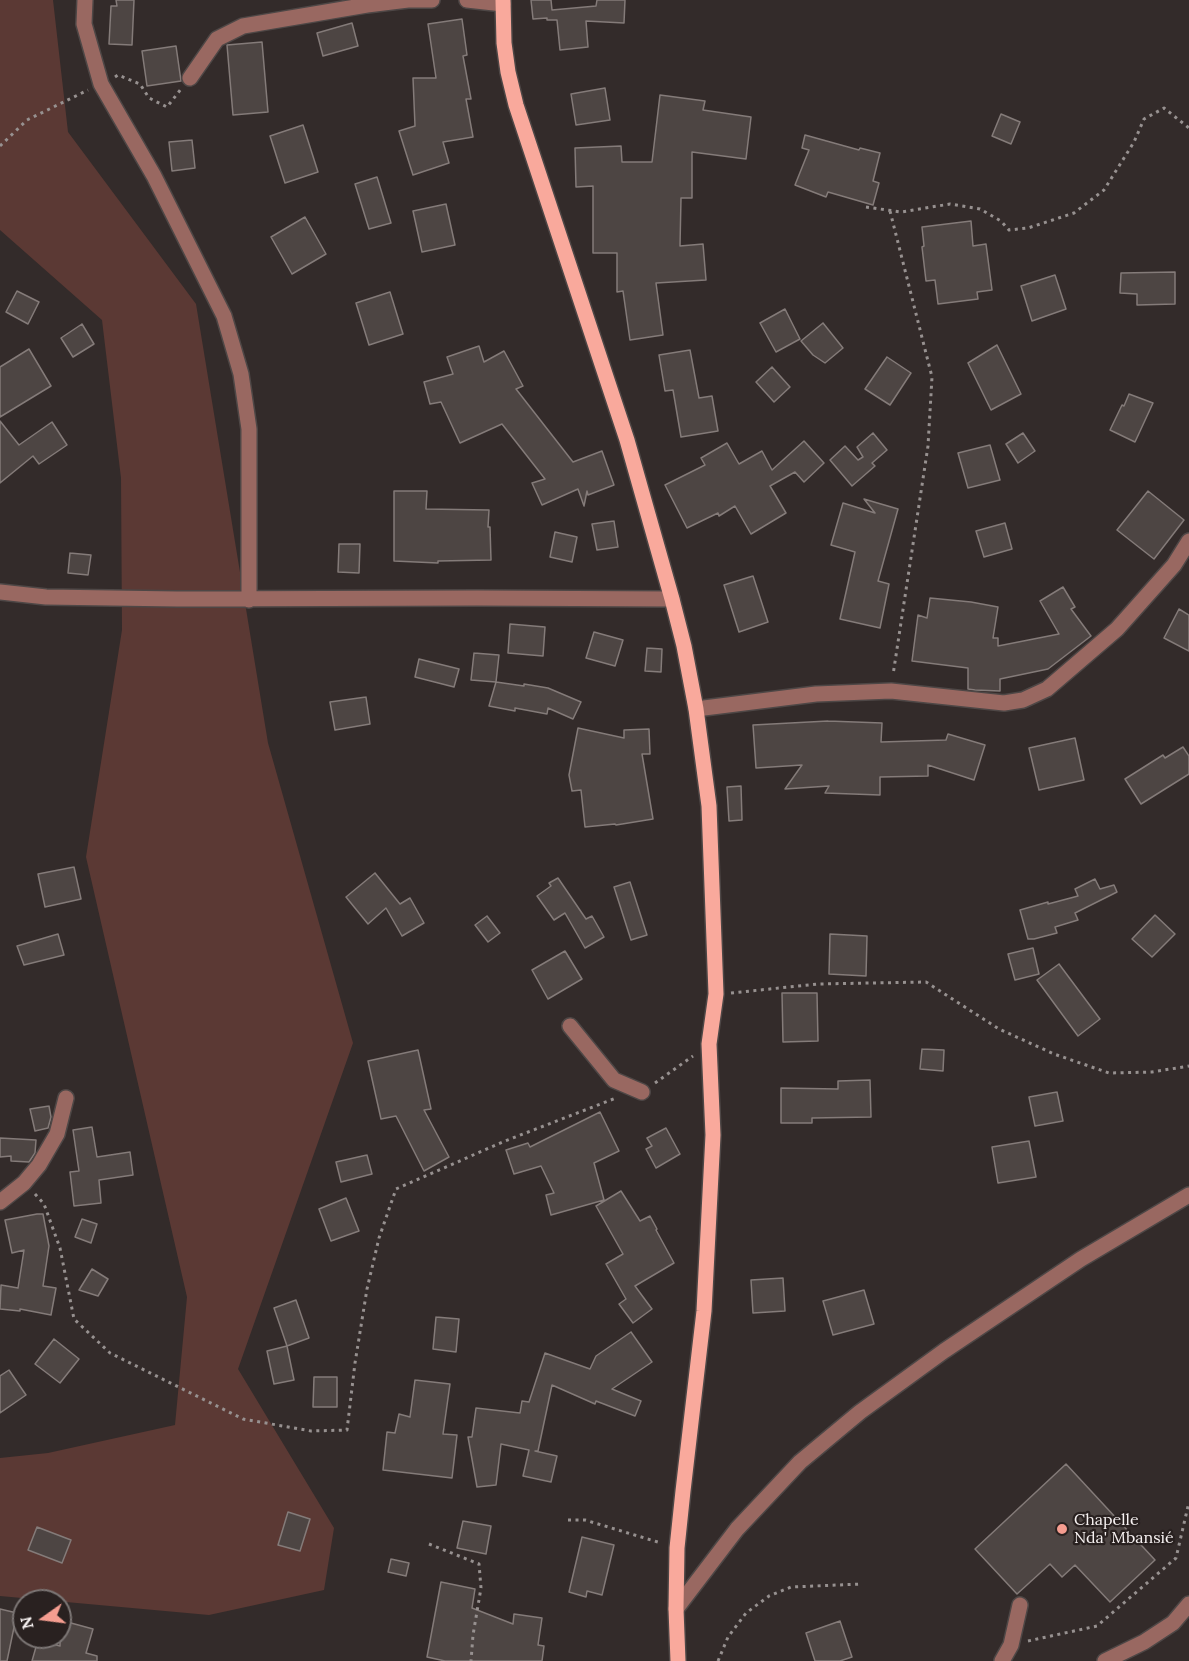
<!DOCTYPE html>
<meta charset="utf-8">
<style>
body{margin:0}
#map{position:relative;width:1189px;height:1661px;overflow:hidden;background:#332b2a;font-family:Lora,serif}
canvas{display:block}
.north{position:absolute;left:12px;top:1589px;width:60px;height:60px;box-sizing:border-box;background:#292120;border:2px solid #7b7574;border-radius:50%;rotate:256deg;font-size:16px;font-weight:700;line-height:24px;text-align:center;color:#f7f2f2}
.north::after{content:'';display:block;margin:auto;width:21px;height:27px;background:#f59d90;clip-path:polygon(50% 0,100% 100%,50% 72%,0 100%)}
</style>
<div id="map">
<canvas width="1189" height="1661"></canvas>
<div class="north">N</div>
</div>
<script>
const g = document.querySelector('canvas').getContext('2d');
g.lineJoin = 'round';
function fillPath(path, color) { g.fillStyle = color; g.fill(path, 'evenodd'); }
const shape = rows => new Path2D(rows.map(r => 'M' + r).join(''));
function trace(path, color, width, dash) { g.strokeStyle = color; g.lineWidth = width; g.lineCap = dash ? 'butt' : 'round'; g.setLineDash(dash || []); g.stroke(path); }
function label(font, color, halo, rows, align = 'center') {
  g.font = font + ' Lora,serif'; g.lineWidth = 4.5; g.setLineDash([]); g.textBaseline = 'middle'; g.strokeStyle = halo; g.fillStyle = color; for (const [text, x, y, turn = 0] of rows) {
    g.save(); g.translate(x, y); g.rotate((+turn || 0) * Math.PI / 180); g.textAlign = isNaN(turn) ? turn : align; if (halo) g.strokeText(text, 0, 0); g.fillText(text, 0, 0); g.restore();
  }
}
fillPath(shape([
 [0,0,53,0,68,132,196,304,268,743,353,1043,238,1369,334,1528,324,1590,209,1615,0,1596,0,1458,48,1453,175,1425,187,1297,86,857,122,630,121,478,102,320,0,230]
]), '#5b3934');
const building = shape([
 [116,0,134,0,132,45,109,44,111,6,117,6,116,0],
 [531,0,551,0,552,10,596,6,597,0,625,0,624,23,586,21,588,47,560,50,557,20,547,20,547,18,533,19,531,0],
 [462,19,467,55,463,56,471,99,466,99,473,137,443,142,449,163,413,175,399,131,415,126,413,78,436,78,428,24,462,19],
 [352,23,358,46,323,56,317,33,352,23],
 [262,42,268,112,233,115,227,45,262,42],
 [176,46,181,81,147,86,142,51,176,46],
 [605,88,610,120,576,125,571,94,605,88],
 [660,95,705,101,703,110,751,117,746,159,692,152,692,198,681,198,680,246,703,244,706,280,656,283,663,335,630,340,623,291,617,292,617,253,593,253,593,186,576,187,575,148,621,146,622,162,652,162,660,95],
 [1001,114,1020,122,1011,144,992,136,1001,114],
 [303,125,318,172,285,183,270,136,303,125],
 [805,135,859,150,860,148,880,153,873,181,879,183,873,205,828,192,826,197,795,185,809,150,802,148,805,135],
 [192,140,195,168,172,171,169,142,192,140],
 [377,177,391,223,369,229,355,184,377,177],
 [446,204,455,245,422,252,413,211,446,204],
 [305,217,326,254,292,274,271,237,305,217],
 [971,221,973,246,986,244,992,290,977,292,978,299,938,304,935,280,926,281,922,247,924,246,922,227,971,221],
 [1175,272,1175,304,1137,305,1137,294,1120,293,1121,273,1175,272],
 [1055,275,1066,309,1032,321,1021,286,1055,275],
 [17,291,39,302,28,324,6,312,17,291],
 [390,292,403,334,369,345,356,303,390,292],
 [785,309,800,339,776,352,760,323,785,309],
 [823,323,843,348,825,363,813,355,801,341,823,323],
 [82,324,94,344,73,357,61,338,82,324],
 [997,345,1021,394,991,410,968,363,997,345],
 [479,346,484,362,504,351,523,386,516,389,573,462,602,451,614,485,588,495,587,491,584,506,578,489,542,505,532,483,545,479,502,424,460,443,441,402,430,404,424,382,453,374,447,357,479,346],
 [29,349,51,386,0,417,0,367,29,349],
 [690,350,699,398,712,396,718,431,681,437,673,390,665,391,659,355,690,350],
 [887,357,911,373,890,405,865,389,887,357],
 [772,367,790,387,774,402,756,382,772,367],
 [1129,394,1153,403,1135,442,1110,430,1122,405,1124,406,1129,394],
 [0,421,19,445,52,422,67,445,39,464,33,456,0,483,0,421],
 [873,433,887,450,872,463,875,466,852,486,830,460,845,446,858,460,863,457,857,447,873,433],
 [1023,433,1035,451,1018,463,1006,444,1023,433],
 [804,441,824,463,804,482,795,472,770,486,786,513,751,534,735,506,719,516,718,513,687,528,665,485,705,465,701,458,727,443,739,464,762,451,772,470,804,441],
 [990,445,1000,480,968,488,958,453,990,445],
 [394,491,427,491,426,509,489,510,488,527,490,527,491,560,438,561,438,563,394,561,394,491],
 [1148,491,1184,520,1154,559,1117,530,1148,491],
 [864,499,898,509,878,581,889,584,880,628,840,619,855,552,831,545,843,503,875,513,864,499],
 [614,521,618,547,597,550,592,524,614,521],
 [1005,523,1012,549,984,557,976,531,1005,523],
 [555,532,577,537,572,562,550,557,555,532],
 [339,544,360,544,359,573,338,572,339,544],
 [70,553,91,555,88,575,68,573,70,553],
 [753,576,768,622,739,632,724,585,753,576],
 [1063,587,1075,607,1071,609,1091,636,1048,669,1000,679,1000,691,975,690,968,689,968,668,912,661,918,615,927,618,930,598,971,602,998,607,993,638,998,638,998,646,1059,634,1040,601,1063,587],
 [1179,609,1189,615,1189,651,1164,638,1179,609],
 [510,624,545,627,543,656,508,653,510,624],
 [594,632,623,640,615,666,586,658,594,632],
 [647,648,662,649,661,672,645,671,647,648],
 [474,653,499,655,496,682,471,680,474,653],
 [419,659,459,669,454,687,415,677,419,659],
 [496,682,524,686,524,684,548,688,581,702,573,719,548,708,547,714,515,708,515,711,489,706,496,682],
 [366,697,370,724,335,730,330,702,366,697],
 [828,721,882,723,881,742,946,740,948,734,985,745,974,780,928,765,928,776,880,777,880,795,825,793,829,786,785,789,802,765,756,768,753,725,828,721],
 [578,728,624,738,624,730,649,729,650,754,642,754,653,819,616,825,615,824,585,827,581,790,572,791,569,775,578,728],
 [1075,738,1084,780,1039,790,1029,748,1075,738],
 [1183,747,1189,756,1189,774,1141,804,1125,779,1163,755,1165,758,1183,747],
 [741,786,742,820,729,821,727,787,741,786],
 [74,867,81,899,45,907,38,874,74,867],
 [375,873,400,904,410,898,424,923,402,936,386,908,368,924,346,897,375,873],
 [558,878,586,919,592,916,604,937,585,948,565,913,554,920,537,896,551,886,549,883,558,878],
 [1095,879,1100,889,1114,885,1117,892,1075,913,1078,920,1055,927,1057,933,1034,939,1028,939,1020,910,1048,902,1048,904,1078,896,1075,889,1095,879],
 [630,882,647,935,631,940,614,887,630,882],
 [1155,915,1175,934,1152,957,1132,939,1155,915],
 [487,916,500,933,488,942,475,925,487,916],
 [58,934,64,955,24,965,17,946,58,934],
 [830,934,867,936,866,976,829,974,830,934],
 [1033,948,1039,974,1015,980,1008,954,1033,948],
 [565,951,582,979,548,999,532,970,565,951],
 [1059,964,1100,1019,1078,1036,1037,980,1059,964],
 [782,993,817,993,818,1041,783,1042,782,993],
 [922,1049,944,1050,943,1071,920,1069,922,1049],
 [418,1050,431,1109,424,1110,449,1157,424,1171,396,1116,381,1119,368,1061,418,1050],
 [870,1080,871,1117,812,1118,812,1123,781,1123,781,1088,838,1089,838,1081,870,1080],
 [1057,1092,1063,1121,1035,1126,1029,1097,1057,1092],
 [49,1106,51,1117,48,1128,35,1131,30,1109,49,1106],
 [600,1112,619,1151,594,1163,604,1200,551,1215,546,1195,554,1193,541,1166,514,1174,506,1150,528,1143,530,1147,600,1112],
 [92,1127,97,1157,130,1152,133,1175,99,1180,101,1203,74,1206,70,1172,79,1171,73,1130,92,1127],
 [666,1128,680,1154,656,1168,646,1149,652,1146,647,1138,666,1128],
 [0,1138,36,1140,35,1153,29,1162,11,1161,11,1156,0,1157,0,1138],
 [1029,1141,1036,1177,998,1183,992,1147,1029,1141],
 [367,1155,372,1174,341,1182,336,1162,367,1155],
 [621,1191,640,1221,650,1216,657,1229,656,1230,674,1263,635,1286,652,1309,633,1323,619,1304,626,1299,606,1264,623,1254,596,1206,621,1191],
 [346,1198,359,1231,331,1241,319,1209,346,1198],
 [37,1214,43,1214,49,1246,43,1286,56,1288,51,1315,20,1309,20,1311,0,1309,1,1285,18,1288,24,1250,12,1253,5,1220,37,1214],
 [82,1219,97,1224,91,1243,75,1237,82,1219],
 [92,1269,108,1279,98,1296,79,1290,92,1269],
 [783,1278,785,1311,753,1313,751,1280,783,1278],
 [864,1290,874,1324,833,1335,823,1301,864,1290],
 [296,1300,309,1338,287,1346,274,1308,296,1300],
 [436,1317,459,1319,456,1352,433,1349,436,1317],
 [631,1332,652,1362,612,1389,641,1401,635,1416,596,1401,595,1404,552,1385,538,1451,535,1451,557,1456,551,1482,523,1476,529,1450,501,1444,496,1485,477,1487,468,1437,472,1437,476,1408,520,1413,522,1401,529,1402,545,1353,590,1369,596,1356,631,1332],
 [54,1339,79,1359,60,1383,35,1364,54,1339],
 [287,1346,294,1380,274,1384,267,1351,287,1346],
 [9,1370,26,1395,0,1413,0,1376,9,1370],
 [314,1377,337,1377,337,1407,313,1407,314,1377],
 [415,1380,450,1384,443,1434,457,1435,452,1478,383,1470,387,1432,395,1433,399,1414,410,1417,415,1380],
 [1066,1464,1155,1560,1110,1602,1075,1565,1062,1577,1050,1564,1017,1594,975,1549,1066,1464],
 [288,1512,310,1519,300,1551,278,1545,288,1512],
 [463,1521,491,1526,486,1554,457,1548,463,1521],
 [37,1527,71,1540,62,1563,28,1550,37,1527],
 [582,1537,614,1545,602,1595,587,1591,586,1597,569,1592,582,1537],
 [391,1559,409,1563,406,1576,388,1572,391,1559],
 [441,1582,475,1589,472,1608,513,1624,514,1614,542,1618,538,1645,544,1646,542,1661,445,1661,427,1657,441,1582],
 [0,1609,17,1613,7,1661,0,1661,0,1609],
 [60,1620,93,1629,86,1653,97,1656,97,1661,32,1661,38,1640,60,1646,60,1620],
 [840,1621,852,1657,840,1661,815,1661,806,1633,840,1621]
]);
fillPath(building, '#4d4543');
trace(building, '#847b79', 1.5);
const minor = shape([
 [85,0,84,24,101,84,154,176,224,316,241,374,249,429,249,600],
 [467,0,503,4],
 [190,78,217,39,243,26,367,5,408,0,432,0],
 [0,592,46,597,177,599,477,598,672,599],
 [696,709,816,694,891,691,1004,703,1023,700,1047,689,1117,629,1174,565,1189,541],
 [570,1026,614,1080,642,1092],
 [0,1202,24,1183,39,1165,57,1134,66,1098],
 [676,1609,737,1529,800,1462,860,1412,944,1351,1081,1259,1189,1195],
 [1002,1661,1011,1645,1020,1605],
 [1105,1661,1144,1642,1173,1623,1189,1604]
]);
const major = shape([
 [503,0,504,43,508,72,516,105,627,440,672,599,684,646,696,709,709,806,716,994,709,1044,713,1135,704,1311,683,1491,677,1548,676,1609,678,1661]
]);
trace(minor, '#4e4746', 18);
trace(major, '#4e4746', 18);
trace(shape([
 [115,77,118,75,140,84,149,98,167,107,181,89],
 [0,146,27,120,88,90],
 [866,207,901,212,950,204,980,209,1001,221,1009,230,1028,228,1074,213,1104,190,1134,142,1144,119,1164,108,1189,128],
 [890,211,932,377,928,446,893,675],
 [731,993,818,984,926,982,999,1029,1054,1054,1109,1073,1152,1072,1189,1066],
 [655,1083,693,1056],
 [35,1194,44,1204,60,1248,74,1319,110,1353,243,1419,311,1431,347,1430,355,1363,367,1289,379,1238,396,1189,505,1141,616,1098],
 [568,1520,585,1520,661,1543],
 [429,1544,479,1564,481,1588,473,1635,471,1661],
 [1028,1641,1097,1626,1176,1558,1189,1502],
 [718,1661,728,1637,746,1613,769,1596,791,1587,862,1584]
]), '#979190', 3, [3, 4.5]);
trace(minor, '#996861', 15);
trace(major, '#f9a99c', 15);
for (const [x, y, r, color] of [
 [1062,1529,6,"#f59d90"]
]) { const dot = new Path2D(); dot.arc(x, y, r, 0, 2 * Math.PI); g.fillStyle = color; g.fill(dot); trace(dot, '#292120', 2); }
label('16px', '#f7f2f2', '#292120', [
 ["Chapelle",1074,1520],
 ["Nda' Mbansié",1074,1538]
], 'left');
</script>
